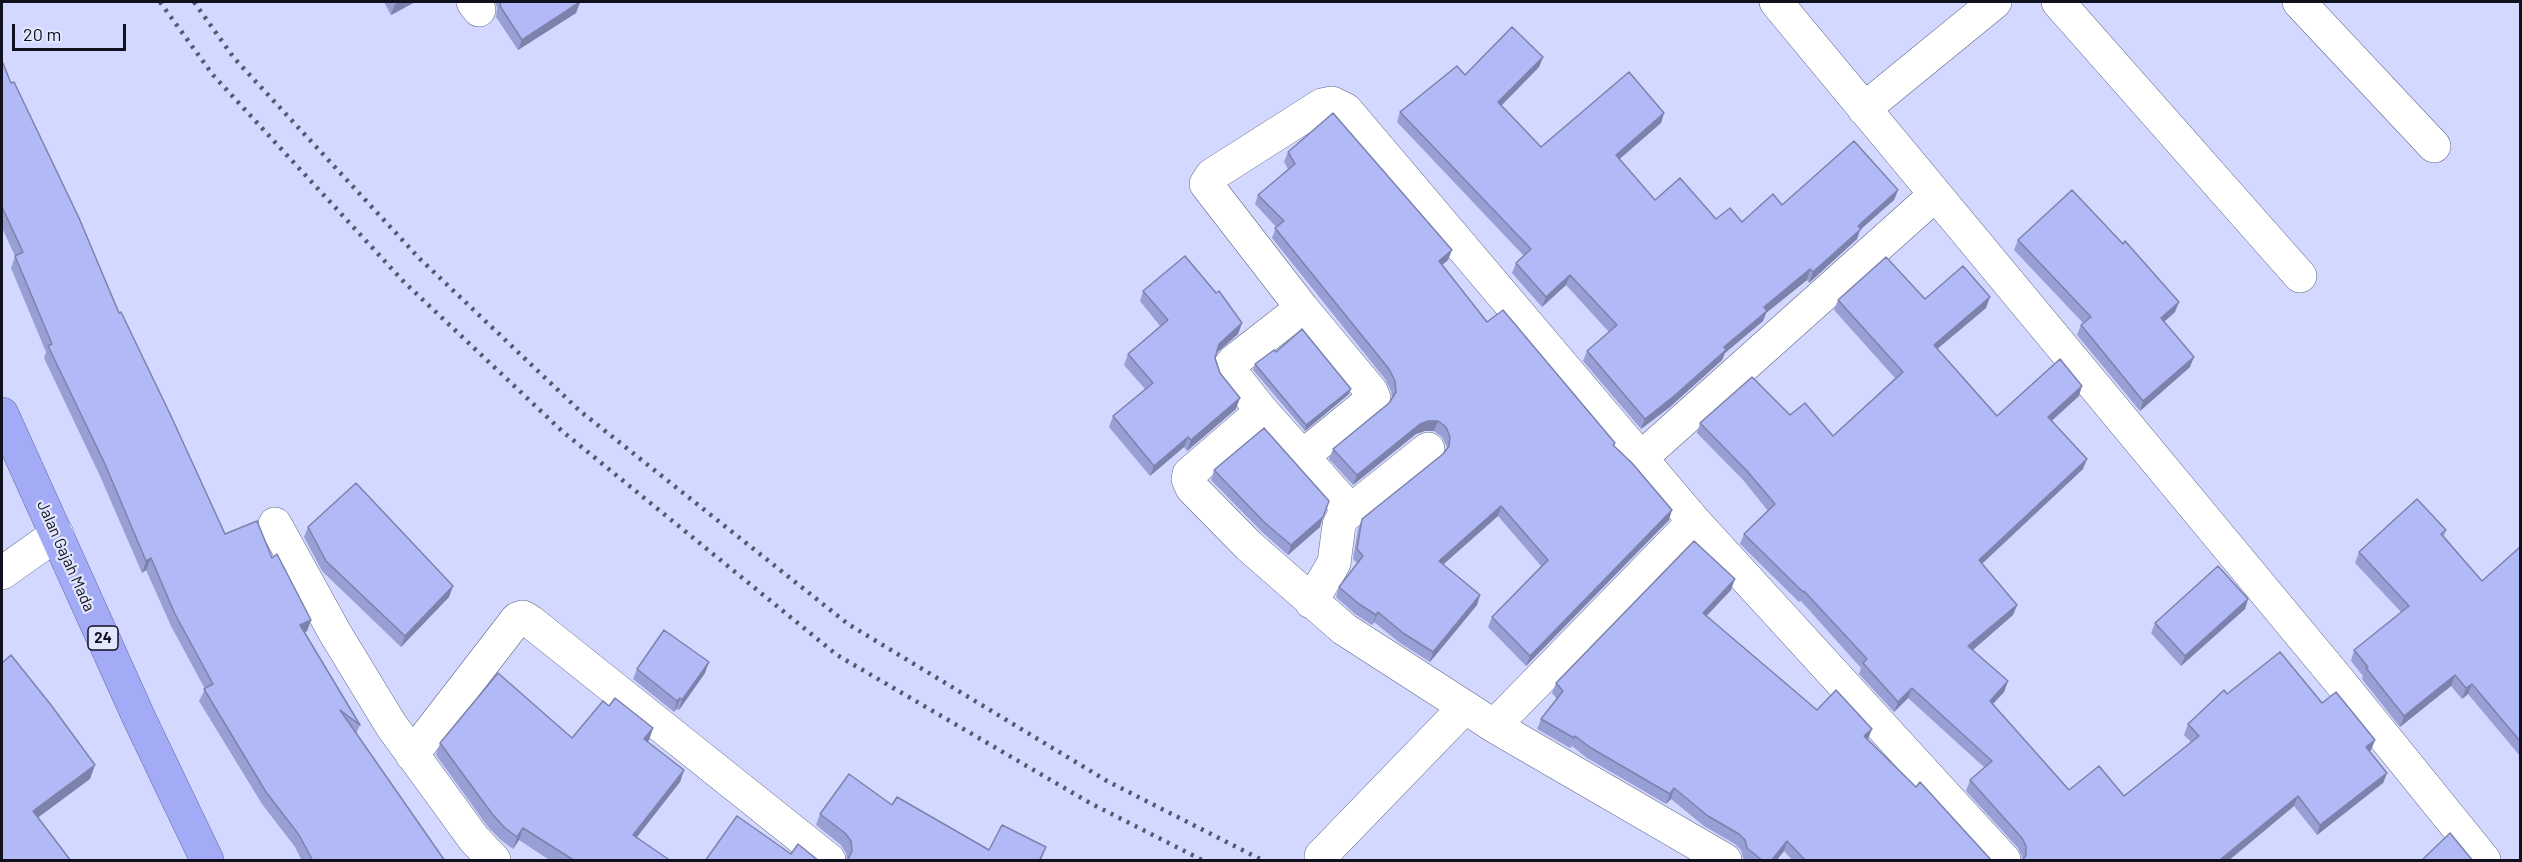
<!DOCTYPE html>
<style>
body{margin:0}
#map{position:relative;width:2522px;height:862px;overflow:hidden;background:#d2d8ff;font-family:Barlow,sans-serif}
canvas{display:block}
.frame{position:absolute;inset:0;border:3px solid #10111e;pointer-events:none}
.scale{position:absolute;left:12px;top:24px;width:114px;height:27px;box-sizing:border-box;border:3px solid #10111e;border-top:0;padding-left:8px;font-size:18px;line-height:21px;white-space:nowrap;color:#10111e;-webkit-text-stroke:4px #e3e7fe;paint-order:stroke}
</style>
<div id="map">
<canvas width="2522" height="862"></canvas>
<div class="frame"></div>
<div class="scale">20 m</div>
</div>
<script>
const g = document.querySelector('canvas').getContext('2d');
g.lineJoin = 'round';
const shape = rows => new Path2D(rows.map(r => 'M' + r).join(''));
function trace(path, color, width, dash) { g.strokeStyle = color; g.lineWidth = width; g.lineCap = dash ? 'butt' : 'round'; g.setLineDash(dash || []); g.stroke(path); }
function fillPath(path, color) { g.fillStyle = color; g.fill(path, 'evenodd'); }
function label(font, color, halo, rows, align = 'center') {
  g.font = font + ' Barlow,sans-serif'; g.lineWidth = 4.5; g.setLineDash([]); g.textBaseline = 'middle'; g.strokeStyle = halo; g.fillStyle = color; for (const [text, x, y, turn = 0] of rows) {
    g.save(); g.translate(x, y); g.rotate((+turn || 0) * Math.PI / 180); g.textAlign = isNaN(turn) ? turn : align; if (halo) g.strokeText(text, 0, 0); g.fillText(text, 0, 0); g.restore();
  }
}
const minor = shape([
 [473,2,479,10],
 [1776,2,2340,682,2484,860],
 [2058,2,2300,276],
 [2299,2,2434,146],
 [1864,109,1995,2],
 [1302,308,1371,391,1374,398,1303,456],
 [1262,411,1189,474,1188,479,1192,488,1249,546,1344,629,1465,707],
 [1642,457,1935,195],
 [1351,511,1262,411,1231,372,1230,366,1234,361,1302,308,1206,184,1212,175,1322,105,1332,103,1346,110,1352,117,1694,521,2004,860],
 [275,524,335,633,391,725,474,839,494,860],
 [2,573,57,534],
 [1311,602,1334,563,1339,525,1343,517,1428,449],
 [1494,726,1725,860],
 [412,755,517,619,523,617,531,622,829,860],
 [1321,856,1465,707,1494,726,1694,521]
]);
const trunk = shape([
 [2,414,140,720,207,860]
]);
trace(minor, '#616586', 34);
trace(trunk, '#6267a8', 34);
trace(minor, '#fff', 33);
trace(trunk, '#a4abf6', 33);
trace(shape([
 [160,2,213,75,404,282,562,431,837,655,1090,803,1202,860],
 [194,2,234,58,419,258,580,411,848,624,1107,781,1262,860]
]), '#55586f', 4.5, [3, 6]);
fillPath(shape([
 [384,2,415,2,391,15],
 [495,2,580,2,576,13,518,50,496,17,497,7],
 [1543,57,1539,67,1501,106,1541,147,1664,113,1661,123,1620,159,1655,200,1716,219,1742,222,1782,205,1898,190,1894,200,1860,230,1857,239,1809,283,1807,280,1766,313,1763,321,1725,353,1722,360,1670,407,1641,429,1583,361,1587,351,1609,332,1566,285,1542,307,1512,273,1516,263,1524,256,1397,122,1400,112,1465,75],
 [2,61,11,83,119,313,225,534,272,558,311,620,307,631,304,633,360,725,356,734,445,861,302,861,295,847,262,804,199,701,205,689,171,626,146,570,142,573,100,476,44,358,46,352,11,268,15,256,2,228],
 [1288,152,1448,260,1442,265,1487,322,1615,443,1614,446,1669,520,1526,666,1488,627,1492,617,1541,566,1498,516,1443,564,1480,595,1477,605,1430,662,1400,643,1374,622,1372,625,1355,614,1336,597,1339,587,1358,564,1353,559,1358,529,1362,519,1443,454,1446,450,1447,447,1442,437,1434,431,1425,431,1416,434,1353,485,1329,459,1333,449,1389,403,1392,398,1391,391,1385,379,1272,238,1276,227,1255,204,1258,195,1288,169,1284,162],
 [2018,240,2175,312,2164,322,2190,367,2140,411,2077,335,2081,325,2083,323,2014,250],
 [1143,291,1216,293,1242,323,1238,334,1217,353,1215,358,1220,373,1236,409,1187,451,1184,447,1150,476,1109,427,1113,416,1145,389,1124,365,1128,354,1160,326,1140,301],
 [1925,299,1986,308,1937,349,1997,416,2079,396,2052,421,2083,469,1982,564,2017,605,2013,615,1972,650,2008,681,2004,692,1993,704,2069,790,2124,796,2191,742,2184,735,2188,724,2227,694,2322,703,2375,740,2371,750,2370,752,2387,773,2383,783,2317,835,2294,806,2228,861,2022,861,2022,857,2018,848,1966,791,1970,780,1985,768,1908,698,1894,712,1859,674,1861,668,1801,601,1799,602,1740,544,1744,534,1768,511,1744,481,1697,433,1700,423,1790,415,1833,436,1895,378,1834,310,1838,300],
 [1255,364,1349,394,1305,431,1253,370],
 [1214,470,1320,527,1288,555,1262,532,1211,480],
 [308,527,453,586,449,597,401,647,322,571,304,537],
 [2446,530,2444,536,2482,581,2520,547,2520,756,2468,694,2462,699,2451,686,2400,727,2362,679,2363,676,2351,661,2354,650,2401,612,2355,563,2359,552],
 [1731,590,1706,616,1817,710,1872,729,1867,740,1992,861,1793,861,1784,851,1776,861,1746,861,1743,858,1741,850,1735,844,1704,826,1671,799,1666,804,1587,758,1572,746,1570,748,1537,729,1541,719,1557,699,1552,693,1556,683],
 [2248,599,2245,609,2181,666,2151,633,2155,623],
 [637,669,705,673,679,710,676,709,674,712,633,679],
 [609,706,653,728,648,742,684,770,680,782,637,837,671,861,551,861,519,840,513,849,501,840,488,827,436,755,440,743,572,738],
 [892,805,989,850,1046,847,1041,861,847,861,846,853,841,845,816,825,820,814]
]), '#989fd4');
fillPath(shape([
 [400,2,415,2,391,15,395,4],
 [580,2,576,13,518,50,522,40],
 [1543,57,1539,67,1494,113,1498,102],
 [1664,113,1661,123,1612,165,1616,155],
 [1898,190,1894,200,1860,230,1857,239,1809,283,1813,272,1858,226],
 [1452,250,1448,260,1435,271,1439,261],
 [1810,269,1807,280,1766,313,1763,321,1725,353,1722,360,1670,407,1641,429,1645,419,1724,347,1764,307],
 [1570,275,1566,285,1542,307,1546,297],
 [1990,297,1986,308,1930,355,1934,345],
 [2179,302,2175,312,2157,328,2161,318],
 [1242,323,1238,334,1215,354,1219,344],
 [2194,357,2190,367,2140,411,2143,401],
 [2082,386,2079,396,2044,427,2048,417],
 [1351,389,1349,394,1305,431,1306,425],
 [1240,398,1236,409,1187,451,1191,440],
 [1428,421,1438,421,1434,431,1425,431,1416,434,1353,485,1357,475,1420,424],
 [1188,437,1184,447,1150,476,1154,466],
 [2087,459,2083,469,1975,570,1979,560],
 [1501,506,1498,516,1436,571,1439,561],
 [1672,510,1669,520,1526,666,1530,656],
 [1323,517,1320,527,1288,555,1291,545],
 [151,558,146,570,142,573,146,561],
 [1735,579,1731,590,1699,624,1703,613],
 [453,586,449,597,401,647,405,636],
 [1480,595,1477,605,1430,662,1433,652],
 [2248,599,2245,609,2181,666,2185,656],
 [2017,605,2013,615,1965,657,1968,646],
 [1378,612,1374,622,1372,625,1376,615],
 [311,620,307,631,295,637,300,625],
 [709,662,705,673,679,710,682,700],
 [2455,675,2451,686,2400,727,2404,716],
 [2008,681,2004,692,1986,711,1990,701],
 [2472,684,2468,694,2462,699,2466,688],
 [1912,688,1908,698,1894,712,1898,702],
 [680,698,676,709,674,712,677,701],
 [653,728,649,740,640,751,644,739],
 [1872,729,1868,739,1860,747,1864,736],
 [2375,740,2371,750,2362,758,2366,747],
 [95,765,90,779,28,825,33,811],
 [684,770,680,782,629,847,633,835],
 [2387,773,2383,783,2317,835,2320,825],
 [1674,788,1671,799,1666,804,1670,794],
 [2298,796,2294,806,2228,861,2220,861,2221,859],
 [523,828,519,840,513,849,517,837],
 [1787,841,1784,851,1776,861,1771,861]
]), '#7c82ac');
const building = shape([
 [501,2,580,2,522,40,500,6,501,2],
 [1512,27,1543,57,1498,102,1541,147,1629,72,1664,113,1616,155,1655,200,1680,178,1716,219,1730,208,1742,222,1773,194,1782,205,1854,141,1898,190,1858,226,1861,229,1813,272,1810,269,1764,307,1767,311,1724,347,1726,350,1674,396,1645,419,1587,351,1617,325,1570,275,1546,297,1516,263,1531,249,1400,112,1457,66,1465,75,1512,27],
 [2,61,11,83,14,82,79,218,119,313,121,312,171,416,225,534,257,521,272,558,277,554,311,620,300,625,360,725,340,710,445,861,313,861,299,835,266,792,204,689,213,684,175,614,151,558,146,561,105,464,48,346,52,344,15,256,23,252,2,207,2,61],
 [1333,113,1452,250,1439,261,1487,322,1503,310,1615,443,1613,445,1632,463,1672,510,1530,656,1492,617,1548,560,1501,506,1439,561,1480,595,1433,652,1403,633,1378,612,1376,615,1359,604,1339,587,1363,556,1357,549,1362,519,1443,454,1449,446,1450,437,1446,427,1438,421,1428,421,1420,424,1357,475,1333,449,1389,403,1396,392,1395,381,1389,369,1275,228,1284,221,1258,195,1295,164,1288,152,1333,113],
 [2072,190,2123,244,2125,241,2179,302,2161,318,2194,357,2143,401,2081,325,2091,317,2018,240,2072,190],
 [1185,256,1216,293,1219,291,1242,323,1219,344,1215,358,1220,373,1240,398,1191,440,1188,437,1154,466,1113,416,1153,383,1128,354,1168,320,1143,291,1185,256],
 [1886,257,1925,299,1963,266,1990,297,1934,345,1997,416,2060,359,2082,386,2048,417,2087,459,1979,560,2017,605,1968,646,2008,681,1990,701,2069,790,2099,766,2124,796,2199,736,2188,724,2224,690,2227,694,2280,652,2322,703,2336,692,2375,740,2366,747,2387,773,2320,825,2298,796,2221,859,2222,861,2022,861,2026,855,2026,846,2022,838,1970,780,1992,761,1912,688,1898,702,1863,663,1867,659,1804,591,1803,592,1744,534,1775,504,1747,471,1700,423,1752,377,1790,415,1805,403,1833,436,1903,372,1838,300,1886,257],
 [1302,329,1351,389,1306,425,1255,364,1274,350,1276,352,1302,329],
 [1264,428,1329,501,1323,517,1291,545,1265,523,1214,470,1264,428],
 [356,483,453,586,405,636,326,561,308,527,356,483],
 [2417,499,2446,530,2441,534,2482,581,2520,547,2520,741,2472,684,2466,688,2455,675,2404,716,2366,668,2368,667,2354,650,2409,606,2359,552,2417,499],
 [1694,541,1735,579,1703,613,1817,710,1836,690,1872,729,1864,736,1916,787,1920,782,1992,861,1806,861,1787,841,1771,861,1763,861,1747,848,1745,840,1739,834,1708,816,1674,788,1670,794,1591,748,1575,736,1574,738,1541,719,1563,691,1556,683,1694,541],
 [2218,566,2248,599,2185,656,2155,623,2218,566],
 [664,630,709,662,682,700,680,698,677,701,637,669,664,630],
 [11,655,51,705,95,765,33,811,71,861,2,861,2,663,11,655],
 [498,673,572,738,603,701,609,706,615,698,653,728,644,739,684,770,633,835,671,861,575,861,523,828,517,837,505,828,493,815,440,743,498,673],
 [849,774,892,805,897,797,989,850,1002,825,1046,847,1039,861,847,861,852,851,851,841,845,833,820,814,849,774],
 [737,816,791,854,798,844,819,861,705,861,737,816],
 [2450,833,2473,861,2421,861,2450,833]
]);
fillPath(building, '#b1b9f6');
trace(building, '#7c82ac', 1.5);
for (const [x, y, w] of [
 [103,638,30]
]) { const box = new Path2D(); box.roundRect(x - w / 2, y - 12, w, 24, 4.5); g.fillStyle = '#e3e7fe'; g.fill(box); trace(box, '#10111e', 1.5); }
label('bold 15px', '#10111e', null, [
 ["24",103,638]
]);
label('16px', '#10111e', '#e3e7fe', [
 ["Jalan Gajah Mada",66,556,66]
]);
</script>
